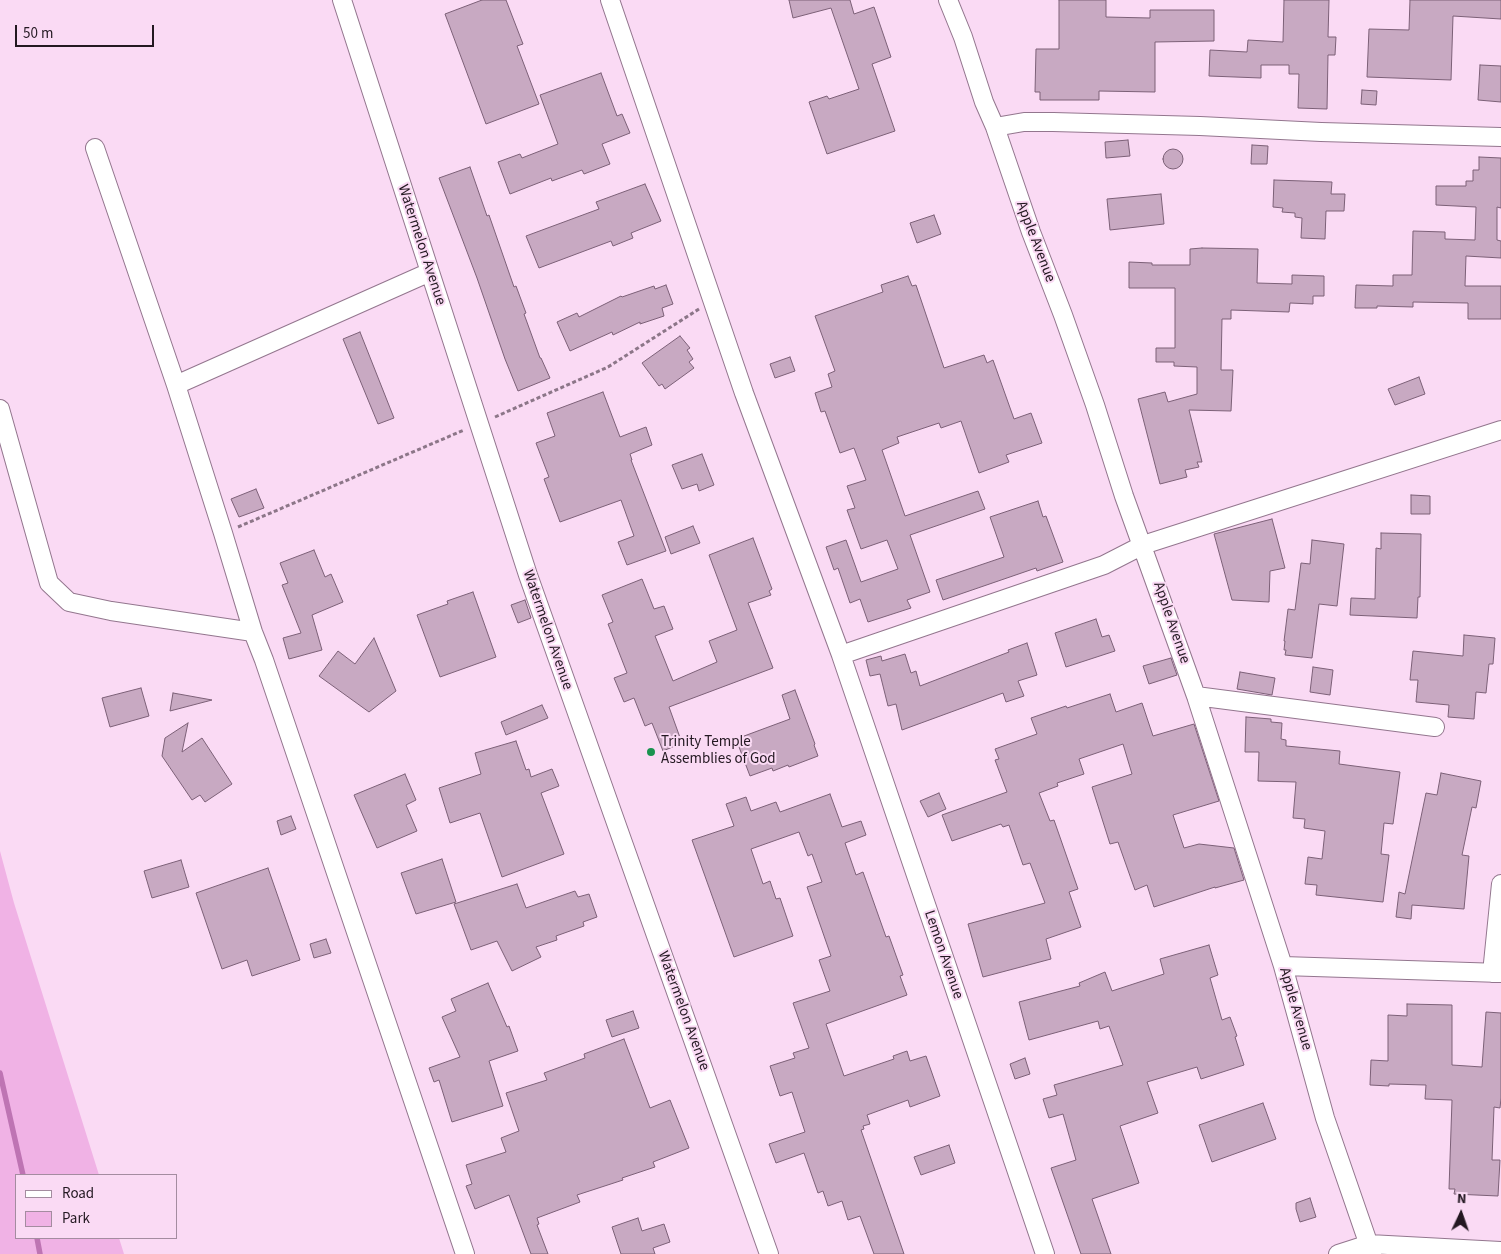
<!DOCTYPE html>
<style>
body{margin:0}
#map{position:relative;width:1501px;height:1254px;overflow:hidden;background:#fadaf4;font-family:"Source Sans 3",sans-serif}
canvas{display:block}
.legend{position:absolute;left:15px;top:1174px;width:162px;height:65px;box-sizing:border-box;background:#fadaf4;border:1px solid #a48ca0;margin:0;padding:6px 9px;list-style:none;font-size:15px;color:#231821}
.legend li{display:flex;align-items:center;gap:10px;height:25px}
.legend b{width:25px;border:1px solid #a48ca0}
.north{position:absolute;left:1436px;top:1189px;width:50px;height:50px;-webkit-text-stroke:4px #fadaf4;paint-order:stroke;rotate:3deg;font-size:14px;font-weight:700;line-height:20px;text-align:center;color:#231821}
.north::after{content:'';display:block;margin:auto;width:18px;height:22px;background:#231821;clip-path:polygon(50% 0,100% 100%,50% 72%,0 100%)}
.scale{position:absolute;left:15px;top:25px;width:139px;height:22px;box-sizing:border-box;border:2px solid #231821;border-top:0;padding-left:6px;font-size:15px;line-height:18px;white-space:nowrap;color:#231821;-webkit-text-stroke:4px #fadaf4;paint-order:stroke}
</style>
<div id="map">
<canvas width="1501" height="1254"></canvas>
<ul class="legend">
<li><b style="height:6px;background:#fff"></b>Road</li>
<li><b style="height:14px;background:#f0b2e5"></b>Park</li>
</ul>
<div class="north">N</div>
<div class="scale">50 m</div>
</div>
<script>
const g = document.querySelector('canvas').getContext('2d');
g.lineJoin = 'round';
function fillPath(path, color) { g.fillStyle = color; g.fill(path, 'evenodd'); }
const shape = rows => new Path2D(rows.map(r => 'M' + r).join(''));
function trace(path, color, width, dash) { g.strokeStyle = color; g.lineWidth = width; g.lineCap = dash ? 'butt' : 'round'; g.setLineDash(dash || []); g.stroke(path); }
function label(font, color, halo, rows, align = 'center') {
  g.font = font + ' "Source Sans 3",sans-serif'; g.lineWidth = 4; g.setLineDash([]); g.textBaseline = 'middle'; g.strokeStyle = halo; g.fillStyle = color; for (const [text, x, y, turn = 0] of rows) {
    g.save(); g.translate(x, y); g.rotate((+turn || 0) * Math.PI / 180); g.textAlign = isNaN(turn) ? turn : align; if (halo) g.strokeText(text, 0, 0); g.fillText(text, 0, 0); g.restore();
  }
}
fillPath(shape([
 [0,851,14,903,99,1175,16,1175,16,1238,119,1238,124,1254,0,1254]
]), '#f0b2e5');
trace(shape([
 [0,1073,23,1175],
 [37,1238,40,1254]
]), '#be74b3', 5.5);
const building = shape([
 [482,0,506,0,523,44,517,46,539,104,486,124,445,14,482,0],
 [789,0,850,0,854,14,874,7,891,57,872,64,895,131,827,154,809,102,827,96,829,99,859,89,831,8,793,18,789,0],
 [1059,0,1106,0,1106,17,1150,18,1150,10,1214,10,1214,41,1155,42,1155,92,1099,91,1099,100,1040,100,1040,92,1035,92,1036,49,1059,49,1059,0],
 [1284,0,1329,0,1328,37,1336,37,1335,55,1328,55,1327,109,1298,108,1299,74,1289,74,1289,65,1261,65,1261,78,1209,76,1210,50,1247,52,1248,40,1283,42,1284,0],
 [1410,0,1501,0,1501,19,1453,16,1451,80,1367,77,1369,29,1409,30,1410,0],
 [1480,65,1501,66,1501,102,1478,100,1480,65],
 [601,73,617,116,622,114,630,133,602,144,610,164,584,174,582,170,552,181,551,178,510,194,498,162,520,154,522,158,558,144,540,95,601,73],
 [1362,90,1377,91,1376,105,1361,104,1362,90],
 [1128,140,1130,156,1106,158,1105,142,1128,140],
 [1252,145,1268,146,1267,164,1251,164,1252,145],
 '1163 159a10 10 0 1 1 20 0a10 10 0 1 1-20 0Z',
 [1479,157,1501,158,1501,208,1497,207,1497,240,1501,241,1501,258,1466,256,1465,286,1501,286,1501,319,1468,319,1468,303,1413,302,1413,307,1377,306,1377,308,1355,308,1356,285,1393,286,1393,275,1412,275,1413,231,1445,232,1445,239,1475,240,1476,207,1436,205,1436,186,1466,186,1466,181,1473,181,1473,170,1479,170,1479,157],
 [470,167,487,216,489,215,514,287,516,286,526,313,524,314,540,358,541,358,550,378,518,391,505,359,477,278,439,178,470,167],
 [1274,180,1332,182,1331,194,1345,194,1344,211,1326,211,1325,239,1301,238,1302,218,1295,217,1295,213,1282,212,1283,208,1273,207,1274,180],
 [645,184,661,221,631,233,633,238,613,246,611,241,539,268,526,236,599,209,596,202,645,184],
 [1161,194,1164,224,1110,230,1107,199,1161,194],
 [934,215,941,234,917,243,910,223,934,215],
 [1202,248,1258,249,1257,283,1292,284,1292,275,1324,276,1324,296,1313,296,1313,304,1290,303,1289,312,1231,310,1231,319,1222,319,1221,370,1233,370,1231,411,1189,410,1202,462,1197,462,1199,467,1185,470,1187,477,1160,484,1138,399,1165,392,1168,402,1197,394,1197,367,1174,366,1174,362,1156,362,1156,348,1175,348,1175,288,1129,288,1129,262,1152,263,1152,265,1190,265,1190,249,1202,248],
 [908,276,912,286,916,285,944,368,984,355,987,363,993,360,1014,419,1031,413,1042,443,1006,455,1009,462,979,473,961,421,941,428,939,423,897,437,899,443,882,450,905,516,978,491,985,509,910,535,930,592,907,600,911,608,868,622,860,599,850,603,838,568,834,570,826,547,846,540,861,582,898,569,887,540,861,549,847,510,855,508,847,486,866,480,854,448,840,453,825,411,821,412,815,393,832,387,828,374,835,371,815,316,883,292,881,285,908,276],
 [666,285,673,304,662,308,664,316,640,324,640,322,613,335,612,332,570,351,557,322,577,313,579,317,621,296,622,297,654,286,655,289,666,285],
 [360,332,394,418,378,424,343,339,360,332],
 [680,336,690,348,687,350,693,359,689,362,694,368,665,389,662,384,659,386,642,363,680,336],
 [790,357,795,371,775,378,770,364,790,357],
 [1419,377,1425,394,1395,405,1388,389,1419,377],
 [603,392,620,437,646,427,652,445,630,454,632,460,631,460,666,551,627,565,618,542,634,536,621,500,560,522,544,479,549,477,536,443,555,436,547,413,603,392],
 [702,454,714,485,699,491,697,484,682,489,672,465,702,454],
 [256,489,264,508,239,517,231,499,256,489],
 [1411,495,1430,496,1430,514,1411,514,1411,495],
 [1038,501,1043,517,1046,516,1063,562,1037,571,1036,568,943,600,936,580,1004,557,990,517,1038,501],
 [1272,519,1285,568,1270,571,1269,602,1232,600,1214,534,1272,519],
 [693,526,700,543,671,554,665,537,693,526],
 [1381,533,1421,534,1420,597,1418,597,1417,618,1350,615,1351,598,1375,599,1376,548,1381,549,1381,533],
 [753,538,772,589,769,591,771,595,748,603,773,668,669,707,682,743,663,751,652,723,645,726,634,698,624,702,614,678,627,673,608,624,613,622,602,595,642,579,654,609,664,606,673,629,655,636,673,681,717,662,709,641,737,630,709,555,753,538],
 [1312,540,1344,544,1337,606,1319,604,1312,658,1285,655,1286,650,1284,650,1285,641,1284,641,1288,609,1295,610,1301,563,1310,564,1312,540],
 [314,550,325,577,331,574,343,602,312,615,322,650,289,659,283,638,301,633,282,585,288,583,280,563,314,550],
 [473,592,496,657,440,677,417,615,448,604,447,601,473,592],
 [525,600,531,618,518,623,511,605,525,600],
 [1096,619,1102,637,1109,635,1115,651,1066,667,1055,633,1096,619],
 [1464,635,1495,638,1493,664,1489,664,1486,693,1476,692,1474,719,1448,717,1449,705,1416,702,1418,680,1410,680,1413,651,1463,656,1464,635],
 [374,638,396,691,369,712,319,676,338,651,355,664,374,638],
 [1027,643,1037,675,1018,681,1024,696,1006,702,1003,693,902,730,896,704,888,706,880,674,870,676,866,660,881,656,882,661,905,654,911,673,916,671,920,686,1009,652,1008,650,1027,643],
 [1171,658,1177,675,1149,684,1143,666,1171,658],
 [1313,667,1333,670,1330,695,1310,692,1313,667],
 [1240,672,1275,678,1272,695,1237,689,1240,672],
 [141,688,149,716,110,727,102,698,141,688],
 [795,690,815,744,814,745,818,756,789,767,788,765,773,771,772,768,750,776,736,739,790,719,782,695,795,690],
 [173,693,212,700,170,711,173,693],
 [1110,694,1116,712,1142,703,1153,736,1194,724,1219,801,1173,815,1184,848,1199,844,1234,848,1244,880,1215,888,1215,887,1154,907,1147,885,1135,890,1118,842,1110,844,1092,787,1132,774,1123,744,1079,759,1084,774,1057,783,1058,786,1039,793,1050,821,1054,820,1078,889,1069,892,1081,927,1046,939,1051,959,983,977,968,924,1045,903,1030,863,1023,865,1009,825,1003,827,1001,824,952,841,942,815,1007,792,995,760,999,759,995,749,1037,734,1031,718,1066,706,1067,708,1110,694],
 [542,705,548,718,506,735,501,722,542,705],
 [1246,717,1271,719,1271,722,1282,723,1281,739,1286,740,1286,746,1340,751,1339,764,1400,772,1393,824,1384,823,1381,854,1389,855,1383,902,1316,895,1317,885,1305,884,1308,857,1322,859,1325,831,1304,828,1305,819,1293,818,1296,782,1258,781,1259,752,1245,752,1246,717],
 [188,723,182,752,202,738,232,784,205,802,200,795,192,800,162,756,165,738,188,723],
 [516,741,526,770,529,769,531,777,552,769,559,786,541,793,564,854,502,877,480,813,450,823,439,788,481,774,475,753,516,741],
 [1441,773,1481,781,1476,808,1472,807,1462,855,1469,856,1464,909,1412,905,1411,919,1396,917,1399,892,1405,894,1426,793,1437,795,1441,773],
 [405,774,416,800,406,805,417,831,377,848,354,795,405,774],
 [939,793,946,809,928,817,920,801,939,793],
 [830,794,842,827,861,821,866,835,845,843,856,875,863,872,886,937,889,936,903,975,900,976,907,995,826,1024,844,1076,894,1059,893,1056,907,1051,910,1061,926,1056,940,1096,910,1107,908,1100,867,1115,870,1124,863,1126,864,1129,861,1130,904,1254,874,1254,860,1216,848,1220,842,1201,828,1206,823,1191,818,1193,804,1153,776,1163,769,1144,805,1132,792,1092,780,1096,770,1066,795,1058,793,1053,809,1048,793,1003,830,991,819,960,831,956,807,887,822,882,812,854,808,856,799,832,751,849,763,884,770,881,776,899,780,898,793,936,734,957,692,840,734,826,726,804,746,797,751,811,776,802,780,812,830,794],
 [291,816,296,829,281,835,277,821,291,816],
 [442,859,456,902,416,914,401,873,442,859],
 [181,860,189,887,152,898,144,871,181,860],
 [268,868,300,960,252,976,247,960,222,969,196,893,268,868],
 [517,884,526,908,575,891,578,897,589,894,597,917,583,922,584,926,556,936,557,940,536,947,541,957,512,971,497,941,471,950,454,904,517,884],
 [326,939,331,953,314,958,310,944,326,939],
 [1209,945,1218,975,1210,978,1222,1020,1230,1017,1237,1036,1235,1037,1244,1065,1201,1079,1197,1067,1147,1082,1158,1113,1120,1126,1139,1183,1092,1199,1111,1254,1081,1254,1051,1168,1076,1160,1063,1114,1049,1118,1043,1099,1057,1095,1054,1085,1123,1065,1109,1026,1100,1029,1098,1021,1029,1040,1019,1002,1080,986,1079,983,1105,972,1112,991,1164,974,1160,959,1209,945],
 [488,983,507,1027,509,1026,518,1051,489,1061,503,1106,452,1122,439,1080,434,1082,429,1068,460,1057,442,1017,456,1011,451,999,488,983],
 [1407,1004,1452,1005,1452,1065,1482,1067,1486,1012,1501,1013,1501,1098,1500,1108,1494,1107,1492,1160,1500,1160,1498,1196,1454,1194,1455,1189,1449,1189,1452,1100,1425,1099,1426,1085,1389,1084,1389,1086,1370,1085,1371,1060,1388,1061,1388,1015,1407,1016,1407,1004],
 [633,1011,639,1028,612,1037,606,1020,633,1011],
 [624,1039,650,1108,670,1100,689,1148,653,1162,655,1167,622,1178,623,1180,577,1195,580,1202,537,1218,539,1224,537,1225,548,1254,531,1254,509,1195,475,1209,466,1186,472,1184,466,1165,506,1152,501,1138,519,1131,506,1093,547,1080,544,1073,585,1058,584,1054,624,1039],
 [1025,1058,1030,1074,1015,1079,1010,1064,1025,1058],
 [1263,1103,1276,1139,1212,1162,1199,1125,1263,1103],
 [949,1145,955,1163,921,1175,914,1157,949,1145],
 [1310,1198,1316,1217,1300,1222,1296,1209,1296,1203,1310,1198],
 [638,1218,642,1231,664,1224,670,1242,653,1248,655,1254,621,1254,612,1227,638,1218]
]);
fillPath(building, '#c8a9c2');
trace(building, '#7c6077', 1);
const minor = shape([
 [342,0,528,575,769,1254],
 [610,0,744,393,841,655,1045,1254],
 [948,0,963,37,984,102,995,127,1031,232,1063,315,1095,405,1124,496,1196,696,1283,966,1325,1118,1372,1254],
 [995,127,1024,122,1053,122,1200,126,1321,132,1501,137],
 [95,148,176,385,223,533,253,632,264,660,465,1254],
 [176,385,430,272],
 [0,409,49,583,69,602,111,611,253,632],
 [841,655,1104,565,1143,545,1501,430],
 [1196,696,1435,727],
 [1283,966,1501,973],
 [1492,973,1501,884],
 [1338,1254,1369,1244,1501,1251]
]);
trace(minor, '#93768e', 20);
trace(shape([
 [495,417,608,367,699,309],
 [238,527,464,430]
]), '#8c7688', 3, [4, 2.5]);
trace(minor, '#fff', 18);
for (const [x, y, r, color] of [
 [651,752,5,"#19934f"]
]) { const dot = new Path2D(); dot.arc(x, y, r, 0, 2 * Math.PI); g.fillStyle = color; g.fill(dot); trace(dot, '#fadaf4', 2); }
label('15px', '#231821', '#fadaf4', [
 ["Apple Avenue",1035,242,69],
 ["Watermelon Avenue",421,245,72],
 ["Apple Avenue",1171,623,71],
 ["Watermelon Avenue",547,630,71],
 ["Lemon Avenue",943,955,71],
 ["Apple Avenue",1295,1009,74],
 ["Watermelon Avenue",683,1011,70]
]);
label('15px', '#231821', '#fadaf4', [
 ["Trinity Temple",661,743],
 ["Assemblies of God",661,760]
], 'left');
</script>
